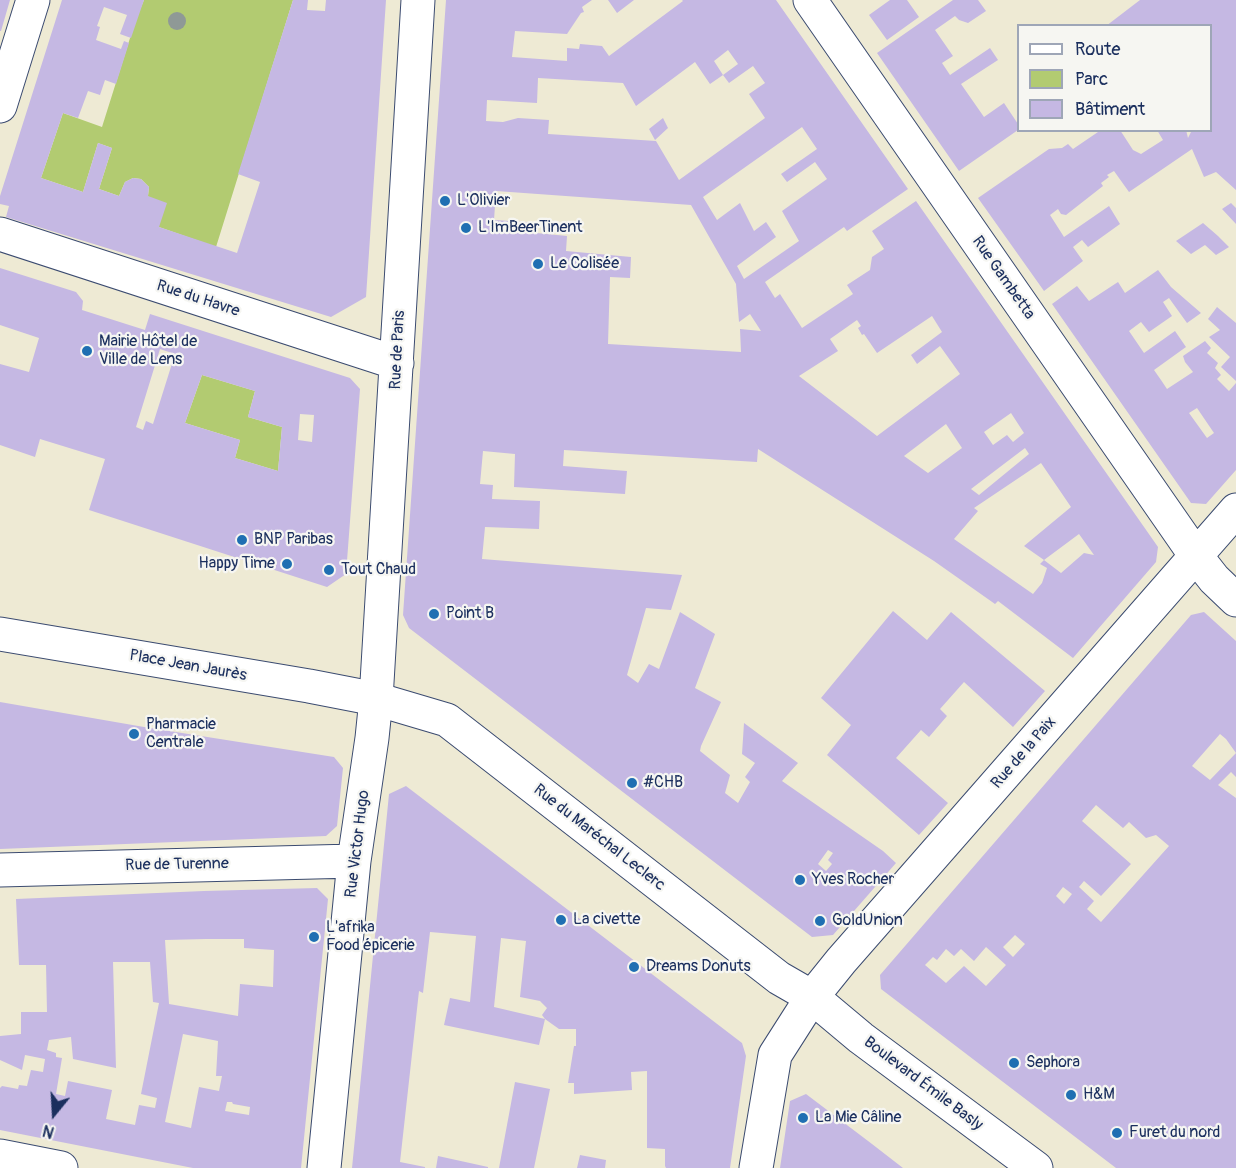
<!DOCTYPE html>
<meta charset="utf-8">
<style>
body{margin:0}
#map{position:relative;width:1236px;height:1168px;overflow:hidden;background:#eeead4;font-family:Pangolin,sans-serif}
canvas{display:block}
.legend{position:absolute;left:1017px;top:24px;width:195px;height:108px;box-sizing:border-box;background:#f6f6f2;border:2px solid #9ea6b7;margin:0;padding:8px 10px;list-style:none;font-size:18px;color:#1b2f5e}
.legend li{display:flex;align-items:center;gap:12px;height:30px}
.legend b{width:30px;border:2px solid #9ea6b7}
.north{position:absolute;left:24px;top:1084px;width:60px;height:60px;-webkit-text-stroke:4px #f6f6f2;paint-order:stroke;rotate:198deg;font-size:16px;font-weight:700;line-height:24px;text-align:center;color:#1b2f5e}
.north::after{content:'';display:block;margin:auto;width:21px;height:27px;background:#1b2f5e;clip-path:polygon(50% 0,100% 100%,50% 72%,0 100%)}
</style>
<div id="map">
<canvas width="1236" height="1168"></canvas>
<ul class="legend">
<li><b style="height:8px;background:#fff"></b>Route</li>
<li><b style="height:16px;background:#b2cb71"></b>Parc</li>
<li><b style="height:16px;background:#c5b8e3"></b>Bâtiment</li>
</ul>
<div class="north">N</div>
</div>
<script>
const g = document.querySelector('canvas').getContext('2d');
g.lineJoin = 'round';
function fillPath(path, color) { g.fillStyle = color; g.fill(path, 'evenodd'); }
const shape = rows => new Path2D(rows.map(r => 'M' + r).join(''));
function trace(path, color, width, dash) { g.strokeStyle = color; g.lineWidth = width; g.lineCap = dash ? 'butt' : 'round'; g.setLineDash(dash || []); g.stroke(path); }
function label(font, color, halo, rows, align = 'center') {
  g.font = font + ' Pangolin,sans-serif'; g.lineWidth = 4.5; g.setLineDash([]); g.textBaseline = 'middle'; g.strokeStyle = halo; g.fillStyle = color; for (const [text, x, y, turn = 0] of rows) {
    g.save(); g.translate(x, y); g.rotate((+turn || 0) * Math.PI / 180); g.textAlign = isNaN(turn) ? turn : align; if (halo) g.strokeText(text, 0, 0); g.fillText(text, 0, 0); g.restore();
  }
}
fillPath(shape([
 [144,0,293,0,216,247,159,227,148,196,149,187,141,179,133,178,125,182,119,196,99,189,112,148,98,143,83,192,41,178,63,113,102,127,136,19],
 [202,375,255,391,248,417,282,427,278,471,235,458,240,440,185,423]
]), '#b2cb71');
fillPath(shape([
 [0,0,10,0,1,31,0,31],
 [62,0,144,0,131,38,120,34,127,15,104,7,97,26,100,27,96,40,121,49,124,41,129,43,116,84,105,80,100,95,88,91,78,118,63,113,41,178,83,192,98,143,112,148,99,189,119,196,125,182,133,178,141,179,149,187,148,196,167,203,159,227,237,253,260,182,238,174,293,0,308,0,307,10,325,11,326,0,386,0,366,297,331,317,6,217,9,206,0,204,0,196],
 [446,0,592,0,582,7,584,12,581,13,567,34,515,31,512,57,567,61,567,48,579,49,580,44,602,46,609,56,683,1,682,0,776,0,908,189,847,231,844,227,765,282,775,298,780,294,802,328,853,294,847,285,870,270,872,257,884,249,872,231,916,201,1158,547,1156,562,1073,658,998,601,995,604,934,561,758,449,757,462,564,450,563,466,627,471,625,494,514,487,515,454,483,451,480,484,493,485,492,499,540,501,539,529,485,527,482,559,682,575,671,610,646,608,627,675,638,683,649,664,659,669,680,612,715,634,695,688,721,702,701,746,700,751,730,775,725,793,738,803,750,782,745,777,755,763,742,754,744,723,798,763,782,781,883,851,896,863,833,935,812,937,409,628,403,615],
 [728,50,738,64,723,75,714,61],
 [695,62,710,84,723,75,729,83,753,66,765,83,749,94,765,118,679,180,656,141,548,134,549,120,518,118,503,122,486,121,487,100,537,103,538,78,623,83,636,106],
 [802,127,817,149,781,174,787,182,815,162,827,179,782,211,799,241,744,279,737,266,776,237,766,222,754,231,740,203,717,220,703,197],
 [496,191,691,205,736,284,739,322,750,314,761,331,740,329,741,352,608,344,610,277,630,278,631,257,566,251,567,236,526,232,527,222,494,220],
 [932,316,942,332,911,355,917,364,940,346,960,374,877,436,799,376,838,351,830,339,857,320,861,326,858,328,862,335,864,334,877,353],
 [1011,413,1024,433,1013,442,1007,435,993,445,984,432],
 [946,424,962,448,928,473,904,456],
 [1025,448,1029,454,979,495,971,489],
 [1041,463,1071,507,1024,546,1044,560,1040,564,1047,568,1042,583,1033,594,954,539,978,511,974,508],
 [1079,534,1094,555,1084,553,1061,573,1044,560],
 [828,850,833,853,828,860,832,864,826,871,818,864],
 [608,0,634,0,617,13],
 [890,0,907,0,919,17,887,40,869,15],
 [953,0,978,0,986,11,968,23,959,20,955,16,935,30,953,56,942,63,950,75,990,48,998,60,961,84,984,117,1004,103,1018,124,1018,130,959,171,877,53],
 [1140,0,1236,0,1236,190,1216,172,1204,177,1192,149,1129,192,1114,171,1107,175,1109,177,1101,183,1103,186,1066,215,1061,214,1058,209,1050,215,1064,237,1109,206,1120,224,1088,247,1082,240,1073,247,1083,261,1044,291,978,198,1049,149,1062,148,1068,144,1073,149,1098,132,1096,130,1120,130,1133,150,1141,154,1163,140,1157,130,1186,130,1188,138,1192,130,1210,130,1210,26,1106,26],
 [663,118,668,128,655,140,649,129],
 [1231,203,1236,208,1236,224,1222,209],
 [1203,223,1218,236,1229,247,1216,255,1205,245,1191,254,1176,241],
 [0,268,76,292,83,301,82,310,145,330,150,314,350,378,360,389,346,574,327,587,89,510,105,459,40,439,35,457,0,445,0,364,29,372,39,338,0,325],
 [160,349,175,354,153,424,146,421,143,430,136,427],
 [202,375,255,391,248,417,282,427,278,471,235,458,240,440,185,423],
 [300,414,314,415,312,442,298,440],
 [1158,270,1171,287,1201,313,1187,323,1169,298,1163,302,1172,316,1149,332,1141,322,1129,331,1144,353,1175,331,1186,347,1154,370,1161,380,1167,389,1193,372,1185,362,1183,356,1205,341,1211,348,1207,353,1218,363,1215,368,1221,375,1217,379,1229,391,1236,383,1236,470,1206,504,1191,503,1052,304,1077,286,1089,301,1118,282,1125,293],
 [1197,408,1214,433,1207,438,1189,413],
 [1217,307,1236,323,1236,381,1221,367,1230,357,1209,337,1220,330,1208,319],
 [893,611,927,640,951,612,1045,691,1013,727,964,682,940,709,947,716,929,737,921,730,896,758,948,803,919,835,827,755,851,725,821,698],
 [1204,612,1236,641,1236,777,1231,772,1218,785,1236,798,1236,1168,1116,1168,881,989,880,975,1191,615],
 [1220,734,1226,739,1236,753,1210,780,1192,766],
 [1096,805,1123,828,1129,822,1146,838,1156,835,1169,846,1101,922,1087,909,1094,901,1079,887,1084,881,1101,896,1131,864,1082,821],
 [1063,887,1072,894,1064,904,1056,896],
 [1015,935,1025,944,1013,957,1003,947],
 [986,947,1006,965,986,986,964,966,946,983,925,965,933,957,937,960,946,949,954,956,961,949,974,961],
 [0,702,144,727,334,757,343,768,337,826,326,836,0,849],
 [406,786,742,1043,746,1056,730,1168,666,1168,665,1166,665,1149,647,1148,647,1071,631,1072,632,1090,574,1094,574,1083,568,1083,574,1046,576,1046,576,1029,559,1029,545,1019,539,1045,444,1025,450,998,470,1002,476,936,430,932,423,993,419,991,400,1162,425,1167,425,1168,352,1168,389,794],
 [501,938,526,941,520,997,540,1001,547,1008,542,1015,545,1019,494,1007],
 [317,888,328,899,301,1168,193,1168,0,1130,0,1088,2,1086,18,1089,19,1085,27,1086,31,1070,43,1072,45,1059,25,1055,22,1070,0,1060,0,1036,21,1034,21,1012,47,1012,46,965,19,965,16,899,204,891],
 [206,939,244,939,244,948,274,950,273,987,240,984,238,1016,169,1004,165,940],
 [113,962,150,962,153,1002,159,1003,141,1094,157,1098,155,1108,139,1105,135,1125,106,1119,112,1090,68,1081,65,1096,56,1094,62,1058,56,1057,56,1053,47,1050,49,1040,71,1037,73,1059,116,1068],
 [183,1034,218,1041,216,1076,222,1076,219,1091,199,1087,191,1128,165,1122],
 [227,1102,232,1102,233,1104,250,1107,249,1115,225,1111],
 [515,1082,550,1089,534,1168,499,1168],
 [806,1094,872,1144,903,1168,780,1168,790,1101],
 [580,1155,606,1160,605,1168,577,1168],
 [438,1156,488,1167,488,1168,436,1168]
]), '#c5b8e3');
const street = shape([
 [810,0,1196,556,1214,579,1236,600],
 [0,106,33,0],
 [0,234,397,363],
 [0,870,354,861],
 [812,997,841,961,1236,510],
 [0,1156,61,1168],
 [324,1168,354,861,372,738,376,699,418,0]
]);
const secondary = shape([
 [0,634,309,686,376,699,447,720,779,978,812,997,861,1038,1036,1168],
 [756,1168,775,1055,812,997]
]);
trace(street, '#3b4b70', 35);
trace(secondary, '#3b4b70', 35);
trace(street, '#fff', 33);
trace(secondary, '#fff', 33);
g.fillStyle = '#8f9996';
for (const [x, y] of [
 [177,21]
]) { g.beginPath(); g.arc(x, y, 9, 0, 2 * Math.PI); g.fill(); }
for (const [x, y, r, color] of [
 [445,201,6,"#1f6fb2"],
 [466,228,6,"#1f6fb2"],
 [538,264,6,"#1f6fb2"],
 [87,351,6,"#1f6fb2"],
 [242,540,6,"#1f6fb2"],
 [287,564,6,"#1f6fb2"],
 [329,570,6,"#1f6fb2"],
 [434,614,6,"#1f6fb2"],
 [134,734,6,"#1f6fb2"],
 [632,783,6,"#1f6fb2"],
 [800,880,6,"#1f6fb2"],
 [561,920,6,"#1f6fb2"],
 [820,921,6,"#1f6fb2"],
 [314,937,6,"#1f6fb2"],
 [634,967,6,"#1f6fb2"],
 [1014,1063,6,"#1f6fb2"],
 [1071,1095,6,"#1f6fb2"],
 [803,1118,6,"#1f6fb2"],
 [1117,1133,6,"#1f6fb2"]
]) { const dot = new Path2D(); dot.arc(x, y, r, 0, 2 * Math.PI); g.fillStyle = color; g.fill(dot); trace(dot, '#f6f6f2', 2); }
label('16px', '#1b2f5e', '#f6f6f2', [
 ["L'Olivier",457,201],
 ["L'ImBeerTinent",478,228],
 ["Le Colisée",550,264],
 ["Mairie Hôtel de",99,342],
 ["Ville de Lens",99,360],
 ["BNP Paribas",254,540],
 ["Happy Time",275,564,"right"],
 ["Tout Chaud",341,570],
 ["Point B",446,614],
 ["Pharmacie",146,725],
 ["Centrale",146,743],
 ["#CHB",644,783],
 ["Yves Rocher",812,880],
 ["La civette",573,920],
 ["GoldUnion",832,921],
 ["L'afrika",326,928],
 ["Food épicerie",326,946],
 ["Dreams Donuts",646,967],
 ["Sephora",1026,1063],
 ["H&M",1083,1095],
 ["La Mie Câline",815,1118],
 ["Furet du nord",1129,1133]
], 'left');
label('16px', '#1b2f5e', '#f6f6f2', [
 ["Rue Gambetta",1003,278,55],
 ["Rue du Havre",198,299,18],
 ["Rue de Paris",398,350,-87],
 ["Place Jean Jaurès",188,666,10],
 ["Rue de la Paix",1024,753,-49],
 ["Rue du Maréchal Leclerc",599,838,38],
 ["Rue Victor Hugo",358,844,-83],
 ["Rue de Turenne",177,865,-1],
 ["Boulevard Émile Basly",923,1084,37]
]);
</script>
